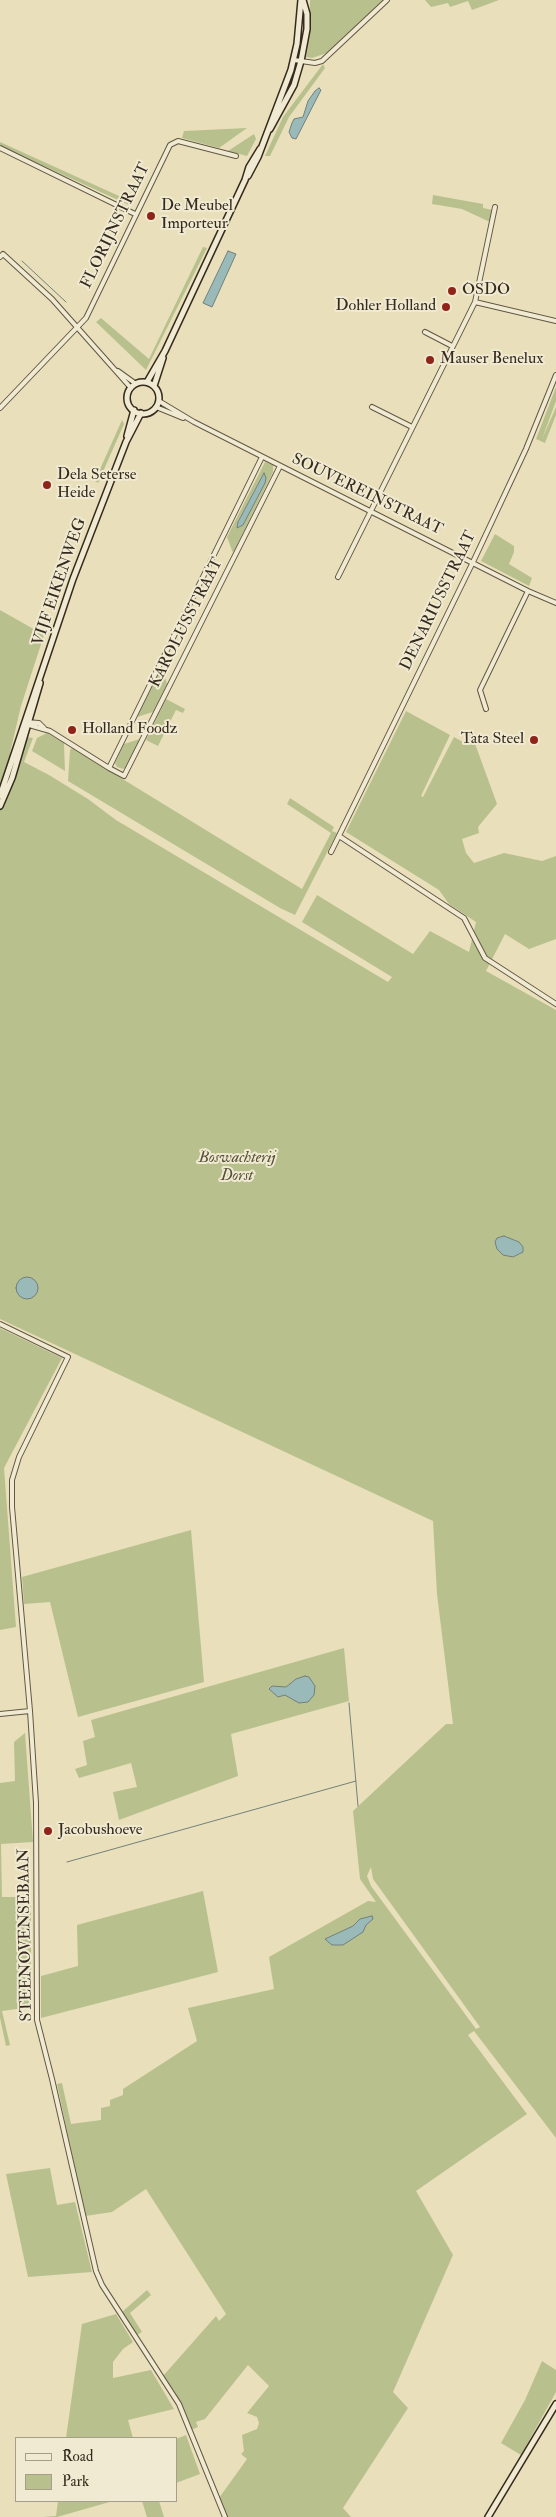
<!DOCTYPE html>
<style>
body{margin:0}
#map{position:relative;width:556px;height:2517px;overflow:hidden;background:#e9dfba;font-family:"IM FELL Double Pica",serif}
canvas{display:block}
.legend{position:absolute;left:15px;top:2437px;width:162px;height:65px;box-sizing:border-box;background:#f1ead2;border:1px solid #a69d8a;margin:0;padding:6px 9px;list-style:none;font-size:15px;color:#352a1d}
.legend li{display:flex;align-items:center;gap:10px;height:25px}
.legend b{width:25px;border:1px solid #a69d8a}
</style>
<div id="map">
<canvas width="556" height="2517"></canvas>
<ul class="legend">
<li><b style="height:6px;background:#f1ead2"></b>Road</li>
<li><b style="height:14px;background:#b8c18e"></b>Park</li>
</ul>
</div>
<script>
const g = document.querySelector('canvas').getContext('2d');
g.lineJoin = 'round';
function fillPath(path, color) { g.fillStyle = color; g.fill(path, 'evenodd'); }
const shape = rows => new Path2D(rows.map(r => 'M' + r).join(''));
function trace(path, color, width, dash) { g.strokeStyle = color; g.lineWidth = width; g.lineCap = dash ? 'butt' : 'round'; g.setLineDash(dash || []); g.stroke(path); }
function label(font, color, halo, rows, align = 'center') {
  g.font = font + ' "IM FELL Double Pica",serif'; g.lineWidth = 4; g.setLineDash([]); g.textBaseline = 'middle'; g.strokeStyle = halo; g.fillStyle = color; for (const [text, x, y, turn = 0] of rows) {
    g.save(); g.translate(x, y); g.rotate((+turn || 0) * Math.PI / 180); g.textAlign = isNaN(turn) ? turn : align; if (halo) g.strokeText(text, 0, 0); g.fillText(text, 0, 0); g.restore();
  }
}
fillPath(shape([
 [310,0,388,0,327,53,312,58,306,57,309,39],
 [425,0,499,0,472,10,468,1,450,7,448,3,431,7],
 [323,64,325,68,289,117,270,156,265,156,283,117],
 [247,128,219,148,182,138,184,131],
 [254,134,256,139,247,156,228,151],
 [0,142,130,201,129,205,0,146],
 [433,195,483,204,483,208,493,210,490,222,462,209,432,204],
 [203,247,207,248,146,370,96,322,101,318,149,359],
 [556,387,556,401,542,439,556,407,556,415,545,443,536,439],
 [122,420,124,424,98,483,92,479,93,475,97,476],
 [265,462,273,465,273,472,233,553,227,537],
 [264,473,265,483,243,525,239,527,238,521],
 [495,534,514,546,514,552,509,564,532,578,529,586,481,561],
 [0,610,44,635,21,706,10,753,20,759,26,737,33,738,24,762,49,775,88,799,116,820,388,982,392,977,302,922,317,895,413,954,430,931,469,952,476,922,449,904,439,890,346,832,406,711,450,735,421,796,423,797,454,737,463,742,470,730,497,804,478,827,479,833,462,839,466,853,474,863,504,853,542,861,556,856,556,939,529,949,505,934,486,971,556,1010,556,2138,474,2031,468,2035,527,2114,416,2191,453,2255,393,2392,408,2408,343,2508,351,2517,227,2517,219,2498,247,2459,241,2454,244,2451,242,2435,257,2429,259,2423,257,2417,247,2413,269,2386,248,2365,205,2419,196,2422,198,2427,191,2430,163,2376,216,2316,219,2321,226,2314,146,2189,112,2212,85,2216,57,2084,62,2083,71,2124,101,2120,101,2108,110,2106,110,2100,123,2095,123,2089,197,2041,188,2008,274,1989,269,1957,368,1901,376,1902,360,1879,353,1811,446,1724,453,1724,437,1594,433,1521,0,1319],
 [371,1867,373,1879,480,2027,476,2029,371,1886,367,1876],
 [162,667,167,684,153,712,137,717],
 [166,699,185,709,183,713,176,710,158,746,146,740],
 [47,733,64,743,65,771,32,751,37,738],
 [140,739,126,767,123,769,117,767,115,763,124,744],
 [72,748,302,889,331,833,287,804,290,798,334,827,332,831,337,833,295,915,280,908,68,781,70,750],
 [0,1328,62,1358,4,1468,16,1627,0,1630],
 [191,1530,204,1682,78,1717,50,1602,24,1604,22,1577],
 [344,1648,349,1701,231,1734,238,1776,119,1820,113,1792,137,1787,131,1763,79,1778,75,1769,87,1765,83,1741,95,1737,91,1720],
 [25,1733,33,1842,1,1844,2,1897,31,1897,31,2007,2,2011,10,2045,6,2046,0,2018,0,1783,15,1781,14,1742],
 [203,1891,218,1972,41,2018,41,1976,78,1966,77,1925],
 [50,2168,57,2205,75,2202,92,2272,28,2277,6,2174],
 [147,2290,151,2295,130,2313,142,2332,137,2335,122,2312],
 [116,2314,133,2342,123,2349,113,2362,113,2378,151,2370,174,2409,128,2420,133,2438,66,2438,82,2324],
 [542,2361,556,2370,556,2392,521,2455,501,2443,525,2400],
 [186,2435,200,2474,176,2483,176,2439],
 [58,2501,113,2501,57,2517,43,2517,56,2516],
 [142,2501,159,2501,164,2517,147,2517]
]), '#b8c18e');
const water = shape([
 [319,88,321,90,296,139,292,138,289,132,292,123,294,119,303,117,308,101,315,91,319,88],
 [228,251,236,254,212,307,203,303,228,251],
 [264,473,266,478,265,483,243,525,237,528,238,522,264,473],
 [504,1236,519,1242,523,1247,523,1252,513,1257,503,1255,497,1249,495,1242,497,1238,504,1236],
 '16 1288a11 11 0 1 1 22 0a11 11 0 1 1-22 0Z',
 [305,1676,309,1677,315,1686,314,1695,308,1702,299,1703,285,1695,278,1697,269,1689,272,1686,286,1687,296,1679,305,1676],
 [372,1916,373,1919,366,1925,363,1932,343,1945,332,1945,325,1939,353,1926,360,1919,372,1916]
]);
fillPath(water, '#9abab9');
trace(water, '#72807b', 1);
trace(shape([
 [22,261,66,302],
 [349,1703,358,1806],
 [67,1862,356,1781]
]), '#72807b', 1);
const minor = shape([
 [294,60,315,63,322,61,387,0],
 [0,148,135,214],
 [0,257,3,254,52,299,131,388],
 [475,302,556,321],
 [425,332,452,346],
 [118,371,136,384],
 [159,401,194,422,528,591,480,690,486,709],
 [156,407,183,418],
 [372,407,412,427],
 [0,408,86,318,170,145,178,141,236,156],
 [338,577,475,302,495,207],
 [528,591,556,603],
 [26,722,39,723,44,728],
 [29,725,50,731,109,768,262,457],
 [109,768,124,776,280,466],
 [339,836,464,918,485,958,556,1004],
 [331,852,473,562,526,449,556,375],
 [0,1324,68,1357,19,1457,12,1480,12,1507,30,1711,36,1803,37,2020,52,2079,96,2271,102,2285,179,2404,225,2517],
 [0,1714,30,1711]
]);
const secondary = shape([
 [270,129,294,85,301,61,307,29,307,14,303,0],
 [248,176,258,157,291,70,297,44,301,0],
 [147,382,165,351,245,180,249,167,260,149],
 '127 398a16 16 0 1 1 32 0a16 16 0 1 1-32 0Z',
 [154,386,163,358],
 [127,436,134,410],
 [0,796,73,579,126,442,141,413],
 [0,806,12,778,40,683],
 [488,2517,556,2404]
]);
trace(minor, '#625744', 6);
trace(secondary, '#352a1d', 8);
trace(minor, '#f1ead2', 4);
trace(secondary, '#f1ead2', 5);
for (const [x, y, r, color] of [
 [151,216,5,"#8f2418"],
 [452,291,5,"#8f2418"],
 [446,307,5,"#8f2418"],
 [430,360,5,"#8f2418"],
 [47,485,5,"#8f2418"],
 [72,730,5,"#8f2418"],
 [534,740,5,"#8f2418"],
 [48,1831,5,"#8f2418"]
]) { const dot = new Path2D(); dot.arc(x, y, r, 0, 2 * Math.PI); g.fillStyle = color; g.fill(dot); trace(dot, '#f1ead2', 2); }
label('16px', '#352a1d', '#f1ead2', [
 ["De Meubel",161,207],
 ["Importeur",161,225],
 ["OSDO",462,291],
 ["Dohler Holland",436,307,"right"],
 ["Mauser Benelux",440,360],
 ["Dela Seterse",57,476],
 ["Heide",57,494],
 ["Holland Foodz",82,730],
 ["Tata Steel",524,740,"right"],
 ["Jacobushoeve",58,1831]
], 'left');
label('16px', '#352a1d', '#f1ead2', [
 ["FLORIJNSTRAAT",116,226,-64],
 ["SOUVEREINSTRAAT",367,495,26],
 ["VIJF EIKENWEG",60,582,-71],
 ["DENARIUSSTRAAT",439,601,-64],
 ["KAROLUSSTRAAT",187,623,-63],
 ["STEENOVENSEBAAN",26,1935,-91]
]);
label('italic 16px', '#565039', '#f1ead2', [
 ["Boswachterij",237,1159],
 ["Dorst",237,1177]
]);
</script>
